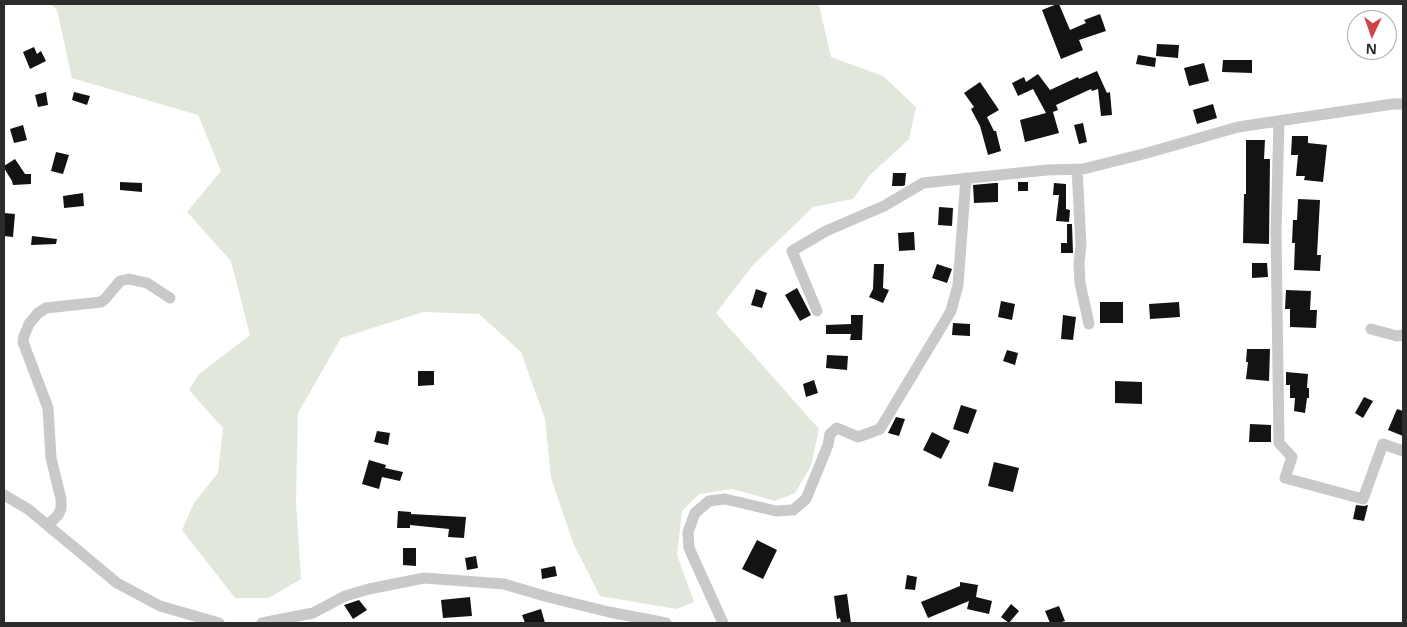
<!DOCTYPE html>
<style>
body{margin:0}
#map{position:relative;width:1407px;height:627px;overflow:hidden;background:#fff;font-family:"Open Sans",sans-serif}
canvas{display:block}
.frame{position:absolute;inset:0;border:5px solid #2c2c2c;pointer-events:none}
.north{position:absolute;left:1347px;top:10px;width:50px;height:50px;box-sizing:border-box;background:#fff;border:1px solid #ababab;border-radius:50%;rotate:183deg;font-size:14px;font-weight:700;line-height:20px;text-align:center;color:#2c2c2c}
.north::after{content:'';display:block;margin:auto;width:18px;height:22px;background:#cf4247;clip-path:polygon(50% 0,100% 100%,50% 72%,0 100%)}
</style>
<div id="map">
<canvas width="1407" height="627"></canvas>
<div class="frame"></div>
<div class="north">N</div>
</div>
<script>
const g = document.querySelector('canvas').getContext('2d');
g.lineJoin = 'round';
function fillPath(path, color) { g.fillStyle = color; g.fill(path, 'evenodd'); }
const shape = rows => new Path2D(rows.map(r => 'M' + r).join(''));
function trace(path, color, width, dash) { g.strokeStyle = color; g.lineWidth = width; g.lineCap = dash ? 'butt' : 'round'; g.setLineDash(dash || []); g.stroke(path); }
fillPath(shape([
 [51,4,823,4,819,5,831,57,883,76,916,107,909,139,869,176,853,199,813,207,753,265,716,313,819,429,811,466,795,493,775,501,733,489,699,494,682,511,677,555,694,602,676,609,600,596,574,545,551,478,545,419,521,352,479,314,423,312,341,338,298,413,296,501,301,579,269,598,235,598,182,530,194,503,218,473,223,428,189,390,199,374,250,335,231,261,187,212,221,171,198,115,72,78,57,10]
]), '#e1e8db');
fillPath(shape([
 [1057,4,1059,4,1070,30,1086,23,1084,20,1100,14,1106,31,1079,40,1083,50,1061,59,1042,10],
 [1157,44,1179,45,1178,58,1156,56],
 [34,47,37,54,41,51,46,61,30,69,23,52],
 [1138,55,1156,58,1155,67,1136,64],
 [1223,60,1252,60,1252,73,1222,72],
 [1204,63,1209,81,1189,86,1184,68],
 [1097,71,1107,93,1110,92,1112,115,1101,116,1098,89,1092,91,1091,89,1056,105,1058,110,1053,112,1059,133,1025,142,1020,120,1046,113,1033,89,1018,96,1012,83,1024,77,1026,82,1038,74,1050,90,1078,77,1079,79],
 [980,82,999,110,987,117,994,131,996,131,1001,151,988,155,980,126,971,109,974,107,964,93],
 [46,92,48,105,38,107,35,95],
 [74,92,90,96,87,105,72,100],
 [1213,104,1217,118,1197,124,1193,110],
 [1083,123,1087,142,1079,144,1074,125],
 [23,125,27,140,14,143,10,129],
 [1292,136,1308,136,1308,143,1327,145,1323,182,1304,180,1305,176,1296,176,1298,155,1291,155],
 [1246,140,1265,140,1264,159,1270,159,1269,244,1243,243,1244,194,1246,194],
 [56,152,69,155,63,174,51,171],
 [15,159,25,174,31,174,31,184,13,185,12,181,4,168,4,166],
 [893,173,906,173,905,185,903,186,892,186],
 [120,182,142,183,142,192,120,190],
 [1018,182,1028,182,1028,191,1018,191],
 [995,183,998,183,998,202,974,203,973,185],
 [1054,183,1066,184,1066,209,1070,210,1069,222,1056,221,1059,195,1053,195],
 [83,193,84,206,64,208,63,196],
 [1298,199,1320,200,1317,255,1321,255,1320,271,1294,270,1295,243,1292,243,1293,220,1297,220],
 [939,207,953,208,952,226,938,225],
 [4,213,15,214,13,237,4,236],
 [1067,224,1072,224,1073,253,1061,253,1061,243,1067,243],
 [914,232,915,250,899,251,898,233],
 [32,236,57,239,56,244,31,245],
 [1252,263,1267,263,1268,277,1252,278],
 [874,264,884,264,883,288,889,290,883,303,869,297,873,289],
 [937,264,952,269,947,283,932,278],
 [797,288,811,315,800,321,785,295],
 [756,289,767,293,762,308,751,305],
 [1286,290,1311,291,1310,310,1317,310,1316,328,1290,327,1290,309,1285,309],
 [1001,301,1015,304,1012,320,998,317],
 [1100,302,1123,302,1123,323,1100,323],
 [1179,302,1180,317,1150,319,1149,304],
 [851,315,863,315,862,340,850,340,851,334,826,334,826,325,851,324],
 [1063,315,1076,317,1073,340,1061,339],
 [953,323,970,324,970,336,952,335],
 [1247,349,1270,349,1269,381,1246,379,1248,362,1246,362],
 [1007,350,1018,353,1015,365,1003,361],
 [827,355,848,356,847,370,826,368],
 [418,371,434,371,434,385,418,386],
 [1286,372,1308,374,1307,388,1309,388,1309,398,1307,398,1305,413,1294,411,1295,398,1290,398,1290,385,1286,385],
 [814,380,818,393,806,397,803,384],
 [1115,381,1142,382,1142,404,1115,403],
 [1364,397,1373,401,1363,418,1355,413],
 [961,405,977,410,968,434,953,429],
 [1397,409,1403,411,1403,436,1388,430],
 [896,417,905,419,899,436,888,433],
 [1250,424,1271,425,1271,442,1249,442],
 [377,431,390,433,388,445,374,442],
 [932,432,950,441,941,459,923,450],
 [369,460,386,465,385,468,403,472,400,481,382,477,379,489,362,484],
 [994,462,1019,468,1013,492,988,486],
 [1356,505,1364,506,1368,505,1364,521,1353,519],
 [398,511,411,512,411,514,466,517,464,538,448,537,449,529,410,525,410,528,397,528],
 [757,540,777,550,763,579,742,569],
 [403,548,416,548,416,566,403,565],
 [476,556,478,568,467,570,465,558],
 [555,566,557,576,542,579,541,569],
 [907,575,917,577,915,590,905,589],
 [960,582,978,585,976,597,992,601,989,614,967,609,969,601,928,618,921,602,960,586],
 [847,594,851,623,841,623,840,618,837,619,834,596],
 [470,597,472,616,443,618,441,600],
 [359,600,367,610,353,619,344,605],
 [1011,604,1019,611,1009,623,1001,617],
 [1059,606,1065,621,1058,623,1050,623,1045,611],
 [541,609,545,623,525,623,522,615]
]), '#131313');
trace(shape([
 [1279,121,1276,232,1279,443,1292,457,1285,478,1363,499,1383,444,1403,451],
 [1077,169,1081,245,1079,263,1080,283,1089,324],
 [817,311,792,251,826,231,884,206,923,183,1047,170,1083,169,1147,153,1238,127,1393,104,1403,104],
 [1371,329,1397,336,1403,335],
 [4,495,28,509,117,583,160,606,219,623],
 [48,525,58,515,61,509,61,499,51,458,48,408,23,342,24,336,29,324,38,313,46,308,101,302,105,299,120,281,129,279,147,283,170,298],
 [262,623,313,613,345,596,369,589,424,578,504,584,548,597,609,612,666,623],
 [723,623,689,548,688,532,695,513,709,501,725,499,776,511,793,510,806,499,828,445,830,434,837,428,858,437,880,429,951,311,958,285,966,178]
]), '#c9c9c9', 11);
</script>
